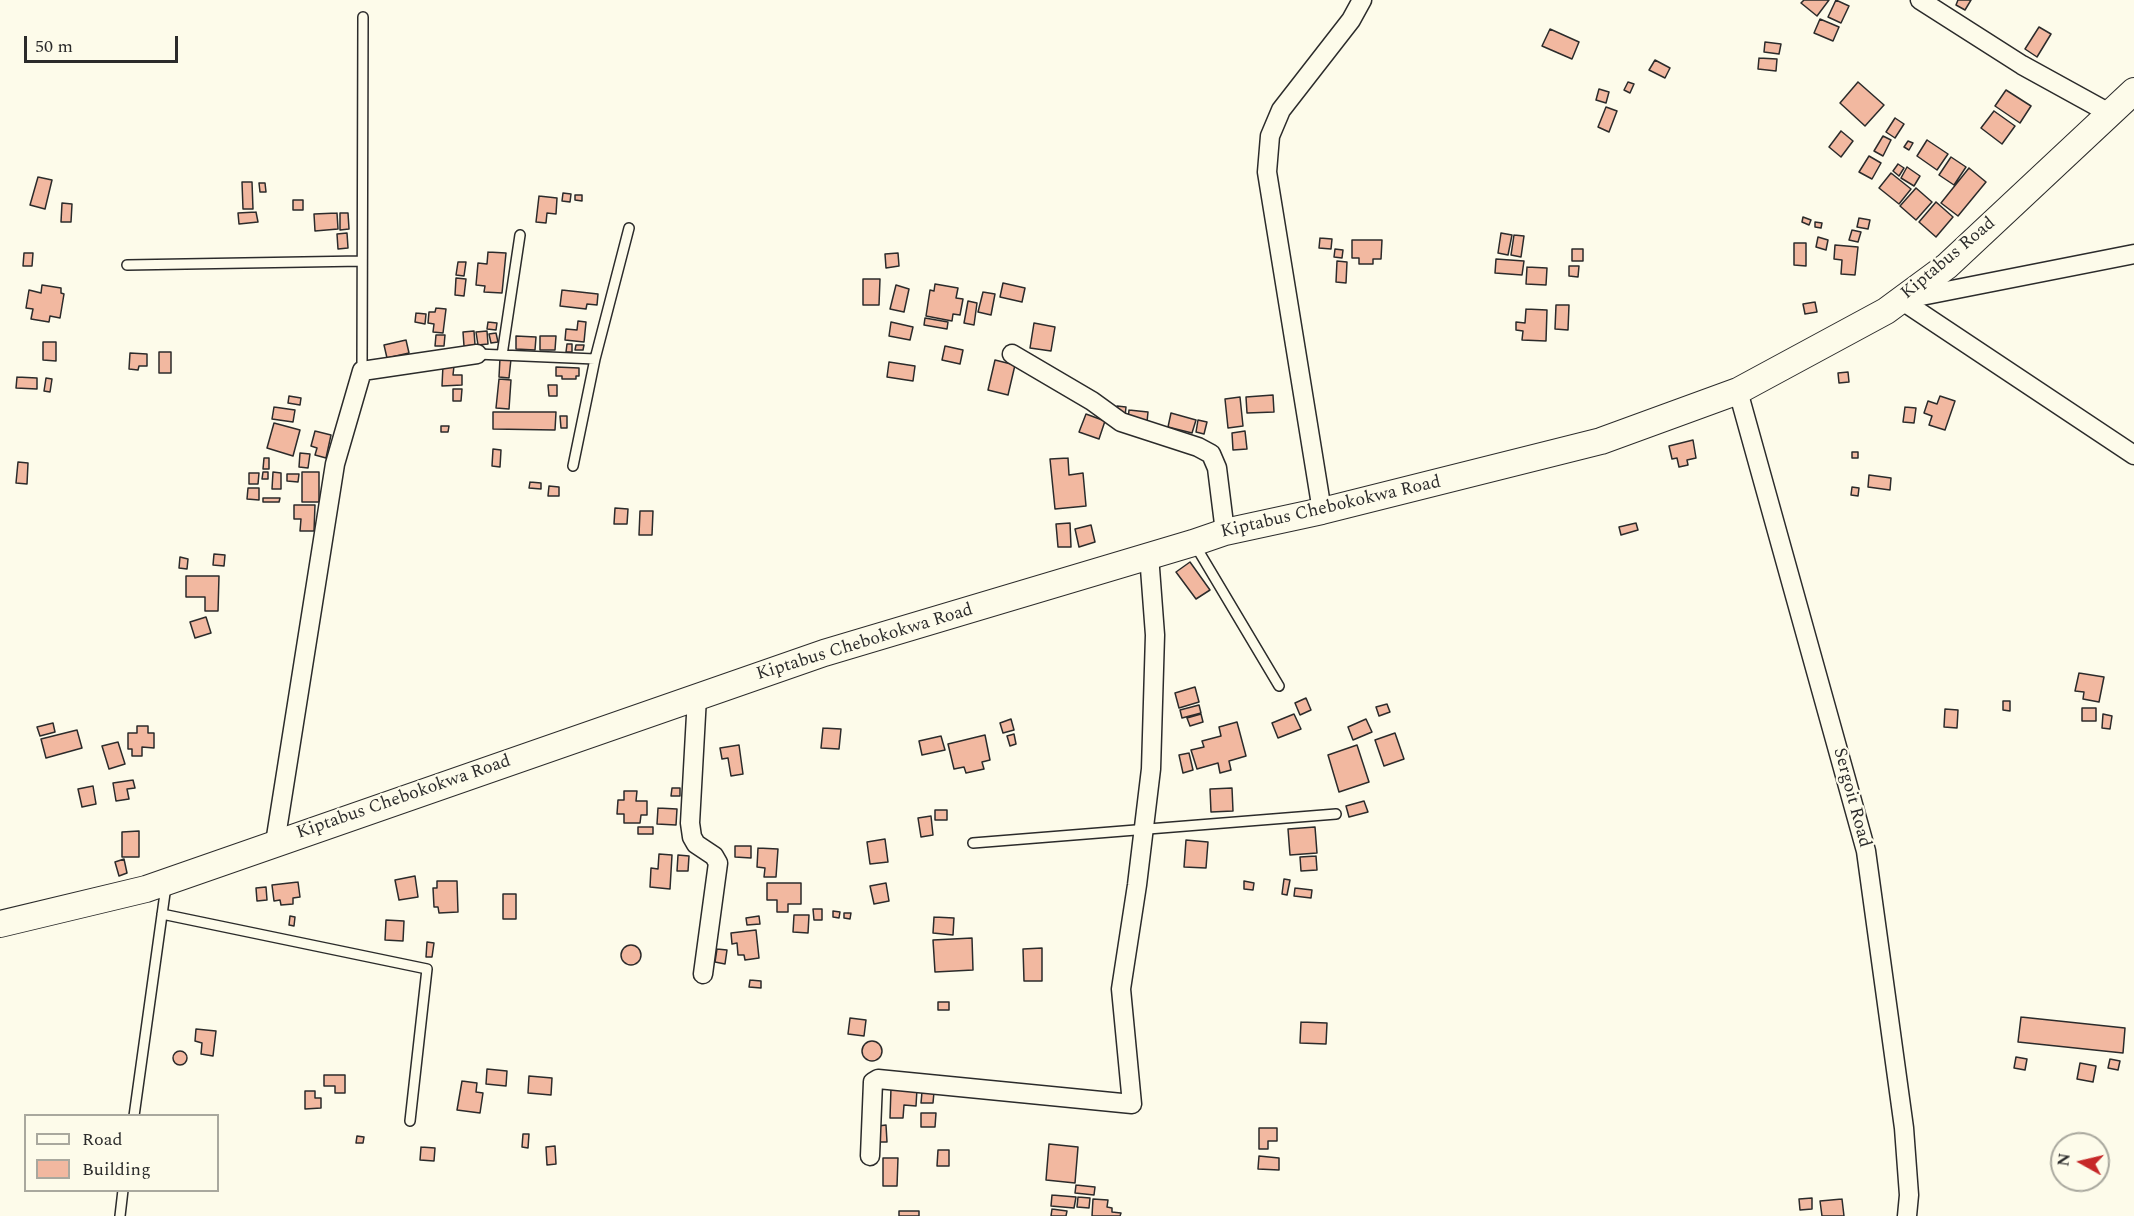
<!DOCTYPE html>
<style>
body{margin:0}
#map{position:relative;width:2134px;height:1216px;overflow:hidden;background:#fdfbea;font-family:Spectral,serif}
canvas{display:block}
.legend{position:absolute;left:24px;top:1114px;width:195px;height:78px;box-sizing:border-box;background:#fdfbea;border:2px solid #a9a89e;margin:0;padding:8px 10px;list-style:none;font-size:18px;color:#2b2b2b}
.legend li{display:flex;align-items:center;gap:12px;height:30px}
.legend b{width:30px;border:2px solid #a9a89e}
.north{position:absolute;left:2050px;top:1132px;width:60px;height:60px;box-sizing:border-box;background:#fdfbea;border:2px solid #a9a89e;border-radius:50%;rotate:278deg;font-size:16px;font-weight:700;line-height:24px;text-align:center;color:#2b2b2b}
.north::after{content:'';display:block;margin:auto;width:21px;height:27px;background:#c62828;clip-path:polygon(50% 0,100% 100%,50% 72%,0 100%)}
.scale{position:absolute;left:24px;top:36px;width:154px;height:27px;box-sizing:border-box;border:3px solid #2b2b2b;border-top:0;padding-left:8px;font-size:18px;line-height:21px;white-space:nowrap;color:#2b2b2b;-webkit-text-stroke:4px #fdfbea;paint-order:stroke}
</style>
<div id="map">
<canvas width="2134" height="1216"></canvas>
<ul class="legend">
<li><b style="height:8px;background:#fdfbea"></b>Road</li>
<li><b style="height:16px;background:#f2b8a0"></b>Building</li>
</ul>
<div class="north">N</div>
<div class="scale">50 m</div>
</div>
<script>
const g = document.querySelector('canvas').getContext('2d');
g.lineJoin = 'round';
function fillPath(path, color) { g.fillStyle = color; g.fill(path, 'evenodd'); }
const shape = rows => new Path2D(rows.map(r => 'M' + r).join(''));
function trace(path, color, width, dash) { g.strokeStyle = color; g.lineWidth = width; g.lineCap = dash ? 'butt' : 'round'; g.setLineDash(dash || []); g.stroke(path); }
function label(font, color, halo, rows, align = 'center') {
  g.font = font + ' Spectral,serif'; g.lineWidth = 4.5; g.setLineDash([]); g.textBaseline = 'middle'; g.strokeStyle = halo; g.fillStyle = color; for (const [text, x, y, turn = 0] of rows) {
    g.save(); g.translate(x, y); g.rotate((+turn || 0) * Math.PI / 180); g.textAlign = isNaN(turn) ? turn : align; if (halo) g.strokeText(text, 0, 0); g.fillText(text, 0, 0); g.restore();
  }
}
const building = shape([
 [1804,0,1829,0,1817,16,1801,3,1804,0],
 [1836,0,1849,6,1841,23,1828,17,1836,0],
 [1958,0,1971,0,1965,10,1956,5,1958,0],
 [1820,19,1839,27,1833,41,1814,33,1820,19],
 [2039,27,2051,34,2037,57,2025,49,2039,27],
 [1550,29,1579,42,1572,59,1542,46,1550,29],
 [1765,42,1781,44,1779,54,1764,52,1765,42],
 [1759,58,1777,59,1776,71,1758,69,1759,58],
 [1655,60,1670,68,1665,78,1649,70,1655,60],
 [1628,82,1634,84,1630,93,1624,90,1628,82],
 [1858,82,1884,105,1865,126,1840,103,1858,82],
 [1599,89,1609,92,1606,103,1596,100,1599,89],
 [2006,90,2031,106,2020,123,1995,106,2006,90],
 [1606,107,1617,111,1609,132,1598,127,1606,107],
 [1994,111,2015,126,2002,144,1981,128,1994,111],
 [1895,118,1904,124,1895,138,1886,132,1895,118],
 [1841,131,1853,141,1841,157,1829,147,1841,131],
 [1883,136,1891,140,1883,156,1874,151,1883,136],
 [1927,140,1948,154,1937,170,1917,156,1927,140],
 [1908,141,1913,143,1909,150,1904,147,1908,141],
 [1869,156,1881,163,1872,179,1859,172,1869,156],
 [1951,157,1966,167,1954,185,1939,175,1951,157],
 [1898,164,1904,168,1899,176,1893,171,1898,164],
 [1907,167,1920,176,1914,186,1901,178,1907,167],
 [1969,168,1986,182,1958,216,1941,203,1969,168],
 [1891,173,1911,189,1899,204,1879,188,1891,173],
 [38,177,52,180,45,209,30,205,38,177],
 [242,182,252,182,253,209,243,209,242,182],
 [259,183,265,183,266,192,260,192,259,183],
 [1916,188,1932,202,1916,220,1900,206,1916,188],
 [563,193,571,194,570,202,562,201,563,193],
 [575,195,582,195,582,201,575,200,575,195],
 [539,196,557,198,556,214,547,213,546,223,536,222,539,196],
 [293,200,303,200,303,210,293,210,293,200],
 [1936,202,1953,217,1936,237,1919,222,1936,202],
 [62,203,72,204,71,222,61,222,62,203],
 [256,212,258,222,239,224,238,213,256,212],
 [337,213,338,229,315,231,314,214,337,213],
 [340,213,348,213,349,229,340,230,340,213],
 [1803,217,1811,220,1809,225,1802,222,1803,217],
 [1859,218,1870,220,1868,229,1857,227,1859,218],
 [1815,222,1822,223,1821,228,1815,227,1815,222],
 [1852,230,1861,232,1858,242,1849,240,1852,230],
 [347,233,348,248,338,249,337,234,347,233],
 [1501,233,1512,235,1508,255,1498,253,1501,233],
 [1514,235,1524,236,1521,257,1511,255,1514,235],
 [1818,237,1828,240,1826,250,1816,247,1818,237],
 [1320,238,1332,239,1331,249,1319,248,1320,238],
 [1352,240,1382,240,1381,259,1373,259,1373,264,1359,264,1359,258,1352,258,1352,240],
 [1794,243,1806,243,1806,266,1794,265,1794,243],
 [1835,245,1858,247,1855,275,1841,274,1842,260,1834,259,1835,245],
 [1335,249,1343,250,1342,258,1334,257,1335,249],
 [1572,249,1583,249,1583,261,1572,261,1572,249],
 [488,252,506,253,502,293,484,292,485,286,476,285,478,263,487,264,488,252],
 [24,253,33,253,32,266,23,266,24,253],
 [898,253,899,266,886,268,885,254,898,253],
 [1496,259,1524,261,1522,275,1495,273,1496,259],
 [1337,261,1347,262,1346,283,1336,282,1337,261],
 [458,262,466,262,464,276,456,275,458,262],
 [1569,266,1579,266,1578,277,1569,276,1569,266],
 [1527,267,1547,268,1546,285,1526,284,1527,267],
 [456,278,466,279,464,296,455,295,456,278],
 [863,279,880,279,879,305,863,305,863,279],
 [1003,283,1025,288,1022,302,1000,297,1003,283],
 [935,284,958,288,956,298,963,299,960,315,953,314,952,321,926,316,930,290,934,291,935,284],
 [42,285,61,288,61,293,64,294,60,318,50,316,49,322,31,319,33,309,26,308,29,290,41,293,42,285],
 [896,285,909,289,904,312,890,309,896,285],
 [562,290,598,294,597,305,587,304,586,309,560,306,562,290],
 [983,292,995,294,991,315,978,312,983,292],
 [968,301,977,303,974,325,964,323,968,301],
 [1815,302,1817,312,1805,314,1803,304,1815,302],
 [1556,305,1569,305,1568,330,1555,329,1556,305],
 [436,308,446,309,443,333,433,332,434,324,428,323,429,312,435,312,436,308],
 [1526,309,1547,310,1546,341,1522,340,1523,331,1516,330,1516,322,1525,323,1526,309],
 [416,313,426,314,425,324,415,322,416,313],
 [925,318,948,322,947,329,924,325,925,318],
 [578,321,586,322,584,342,565,340,566,329,577,330,578,321],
 [488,322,497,323,496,330,487,329,488,322],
 [891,322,913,327,910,340,889,336,891,322],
 [1034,323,1055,327,1051,351,1030,348,1034,323],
 [474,331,475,345,464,346,463,332,474,331],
 [487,331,488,344,478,345,476,332,487,331],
 [496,333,498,342,491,343,489,334,496,333],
 [436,335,445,335,444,346,435,346,436,335],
 [516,336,536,337,535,350,516,349,516,336],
 [540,336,556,336,555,350,540,350,540,336],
 [406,340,409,353,387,358,384,345,406,340],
 [43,342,56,342,56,361,43,360,43,342],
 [567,344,572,344,572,352,566,352,567,344],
 [576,345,584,345,583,350,575,350,576,345],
 [945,346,963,350,960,364,942,360,945,346],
 [159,352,171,352,171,373,159,373,159,352],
 [130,353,147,354,147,366,139,366,138,370,129,369,130,353],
 [500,358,511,359,509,378,499,377,500,358],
 [995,360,1015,365,1008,395,988,390,995,360],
 [889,362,915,366,913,381,887,377,889,362],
 [443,365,454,366,453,375,462,375,462,385,442,386,443,365],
 [556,367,579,368,579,376,576,376,576,379,562,379,562,376,556,376,556,367],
 [1848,372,1849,382,1839,383,1838,373,1848,372],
 [17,377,37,378,37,389,16,388,17,377],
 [46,378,52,379,50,392,44,391,46,378],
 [499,379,511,380,509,409,496,408,499,379],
 [548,385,557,385,557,396,549,396,548,385],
 [453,389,462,389,461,401,453,401,453,389],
 [1273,395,1274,412,1247,413,1246,397,1273,395],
 [289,396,301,398,300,405,288,403,289,396],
 [1940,396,1955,401,1945,430,1929,425,1932,416,1924,413,1928,401,1937,404,1940,396],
 [1240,397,1243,426,1228,428,1225,399,1240,397],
 [1117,406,1126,407,1125,416,1116,416,1117,406],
 [274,407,295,410,293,422,272,419,274,407],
 [1905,407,1916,408,1914,423,1903,422,1905,407],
 [1129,410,1148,412,1147,422,1128,419,1129,410],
 [493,412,556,412,555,430,493,429,493,412],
 [1171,413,1196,420,1192,433,1168,427,1171,413],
 [1086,414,1105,421,1099,439,1079,432,1086,414],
 [560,416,567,416,567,428,561,428,560,416],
 [1198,420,1207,422,1204,434,1196,432,1198,420],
 [274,423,300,430,293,456,267,448,274,423],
 [441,426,449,426,448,432,441,432,441,426],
 [315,431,331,435,326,458,315,455,317,448,311,446,315,431],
 [1245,431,1247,449,1233,450,1232,433,1245,431],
 [1693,440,1696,458,1687,460,1688,465,1679,467,1677,458,1672,459,1669,446,1693,440],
 [493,449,501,450,500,467,492,466,493,449],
 [1852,452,1858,452,1858,458,1852,458,1852,452],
 [300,453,310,454,308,468,299,467,300,453],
 [264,458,269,458,269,469,263,469,264,458],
 [1068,458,1069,475,1083,473,1086,506,1055,509,1050,459,1068,458],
 [18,462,28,463,27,484,16,483,18,462],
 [263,472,268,472,268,479,262,479,263,472],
 [273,472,281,473,281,489,272,489,273,472],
 [302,472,319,472,319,502,302,502,302,472],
 [249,473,259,473,258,484,249,484,249,473],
 [287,474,299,474,298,482,287,481,287,474],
 [1869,475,1891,478,1890,490,1868,487,1869,475],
 [530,482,541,483,541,489,529,488,530,482],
 [549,486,559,487,559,496,548,496,549,486],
 [1852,487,1859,488,1858,496,1851,495,1852,487],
 [248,488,259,488,259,500,247,499,248,488],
 [263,498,280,498,279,502,263,502,263,498],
 [294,505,315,505,314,531,300,531,301,519,294,519,294,505],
 [615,508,628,509,627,524,614,524,615,508],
 [640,511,653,511,652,535,639,535,640,511],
 [1070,523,1071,547,1058,547,1056,524,1070,523],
 [1636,523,1638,530,1621,535,1619,527,1636,523],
 [1091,525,1095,542,1079,547,1075,529,1091,525],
 [214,554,225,555,224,566,213,565,214,554],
 [180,557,188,559,187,569,179,568,180,557],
 [1190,562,1210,590,1196,599,1176,572,1190,562],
 [186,576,219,576,218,611,205,611,205,597,186,597,186,576],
 [206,617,211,633,195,638,190,622,206,617],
 [2079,673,2104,677,2099,702,2083,699,2084,692,2075,691,2079,673],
 [1195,687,1199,702,1179,708,1175,693,1195,687],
 [1306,698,1311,710,1300,715,1295,703,1306,698],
 [2003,701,2010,701,2010,711,2003,710,2003,701],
 [1387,704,1390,712,1379,716,1376,707,1387,704],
 [1199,705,1201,713,1182,718,1180,710,1199,705],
 [2082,708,2096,708,2096,721,2082,721,2082,708],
 [1945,709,1958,710,1957,728,1944,727,1945,709],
 [1201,714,1203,722,1190,726,1187,718,1201,714],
 [1294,714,1301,729,1278,738,1272,723,1294,714],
 [2103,714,2112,716,2110,729,2102,728,2103,714],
 [1011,719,1014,730,1003,733,1000,723,1011,719],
 [1366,719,1372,732,1353,740,1348,727,1366,719],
 [1237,722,1246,756,1229,761,1231,770,1220,773,1218,763,1197,769,1191,750,1204,747,1202,741,1221,736,1219,727,1237,722],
 [53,723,55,732,40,736,37,727,53,723],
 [137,726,148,726,148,733,154,733,154,748,142,747,142,756,132,756,132,749,128,749,128,733,137,733,137,726],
 [823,728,841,729,839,749,821,748,823,728],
 [77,730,82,748,46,758,41,739,77,730],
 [1395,733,1404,759,1384,766,1375,740,1395,733],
 [1014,734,1016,744,1010,746,1007,736,1014,734],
 [985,735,990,760,982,762,984,769,966,773,964,767,954,769,948,744,985,735],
 [941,736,945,750,922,755,919,741,941,736],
 [118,742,125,764,109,769,102,746,118,742],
 [739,745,743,774,731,776,728,758,722,759,720,748,739,745],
 [1357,745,1369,782,1339,792,1328,755,1357,745],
 [1189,753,1193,770,1183,773,1179,755,1189,753],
 [133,780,135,788,127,789,129,799,116,801,113,783,133,780],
 [93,786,96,804,82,807,78,789,93,786],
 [672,788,680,788,680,796,671,796,672,788],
 [1232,788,1233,811,1211,812,1210,789,1232,788],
 [624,791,637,791,636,801,647,801,647,815,641,815,640,823,624,823,624,814,617,814,618,800,624,800,624,791],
 [1364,801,1368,812,1349,817,1346,806,1364,801],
 [658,808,677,809,676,825,657,824,658,808],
 [935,810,947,810,947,820,935,820,935,810],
 [931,816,933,835,921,837,918,818,931,816],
 [638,827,653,827,653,834,638,834,638,827],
 [1315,827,1317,853,1290,855,1288,829,1315,827],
 [139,831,139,857,122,857,122,832,139,831],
 [885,839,888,862,870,864,867,842,885,839],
 [1186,840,1208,842,1206,868,1184,867,1186,840],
 [735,846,751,846,751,858,735,857,735,846],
 [758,848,778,849,776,877,764,877,765,868,757,867,758,848],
 [659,854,672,855,670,889,650,887,651,868,658,869,659,854],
 [678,855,689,856,688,871,677,871,678,855],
 [1316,856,1317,870,1301,871,1300,857,1316,856],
 [124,859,127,873,119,876,115,862,124,859],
 [415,876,418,897,399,900,395,880,415,876],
 [1284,879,1290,880,1287,895,1282,894,1284,879],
 [437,881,457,881,458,912,439,913,438,907,434,907,433,888,437,888,437,881],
 [1244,881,1254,883,1253,890,1244,889,1244,881],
 [298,882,300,897,293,898,293,904,281,905,280,900,274,901,272,885,298,882],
 [767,883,801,883,801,904,788,904,788,912,777,912,777,900,767,900,767,883],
 [886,883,889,901,874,904,870,886,886,883],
 [266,887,267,900,257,901,256,888,266,887],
 [1295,888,1312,890,1311,898,1294,896,1295,888],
 [503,894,516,894,516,919,503,919,503,894],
 [813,909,822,909,822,920,814,920,813,909],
 [833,911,840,912,839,918,833,917,833,911],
 [844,913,851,913,850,919,844,918,844,913],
 [794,915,809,915,808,933,793,932,794,915],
 [290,916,295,917,294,926,289,925,290,916],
 [759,916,760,924,747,925,746,918,759,916],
 [934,917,954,918,953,935,933,933,934,917],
 [386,920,404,921,403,941,385,940,386,920],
 [756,930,759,958,745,960,744,955,738,955,737,943,732,944,731,933,756,930],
 [972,938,973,970,935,972,933,940,972,938],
 [427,942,434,943,432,957,426,957,427,942],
 '621 955a10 10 0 1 1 20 0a10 10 0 1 1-20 0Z',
 [1042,948,1042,981,1024,981,1023,949,1042,948],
 [717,949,727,950,725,964,715,962,717,949],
 [750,980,761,981,761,988,749,987,750,980],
 [938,1002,949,1002,949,1010,938,1010,938,1002],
 [2021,1017,2125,1028,2123,1053,2018,1042,2021,1017],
 [850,1018,866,1020,864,1036,848,1034,850,1018],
 [1301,1022,1327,1023,1326,1044,1300,1043,1301,1022],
 [196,1029,216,1031,213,1056,201,1054,202,1043,195,1041,196,1029],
 '862 1051a10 10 0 1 1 20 0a10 10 0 1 1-20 0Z',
 '173 1058a7 7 0 1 1 14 0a7 7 0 1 1-14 0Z',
 [2016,1057,2027,1059,2025,1070,2014,1068,2016,1057],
 [2110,1059,2120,1061,2118,1070,2108,1068,2110,1059],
 [2080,1063,2096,1066,2093,1082,2077,1079,2080,1063],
 [487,1069,507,1071,506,1086,486,1084,487,1069],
 [324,1075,345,1075,345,1093,335,1093,335,1086,324,1086,324,1075],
 [529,1076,552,1078,551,1095,528,1093,529,1076],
 [462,1081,477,1083,476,1092,483,1093,480,1113,457,1110,462,1081],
 [891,1088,917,1089,916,1106,904,1105,903,1118,890,1118,891,1088],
 [305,1091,315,1091,315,1098,321,1098,321,1108,305,1109,305,1091],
 [922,1092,934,1092,933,1103,921,1103,922,1092],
 [921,1113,936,1113,935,1127,921,1127,921,1113],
 [886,1125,887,1142,878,1142,878,1126,886,1125],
 [1259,1128,1277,1128,1277,1141,1268,1141,1268,1149,1259,1149,1259,1128],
 [523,1134,529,1134,528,1148,522,1147,523,1134],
 [357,1136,364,1137,363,1143,356,1143,357,1136],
 [1049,1144,1078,1147,1075,1183,1046,1180,1049,1144],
 [555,1146,556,1164,547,1165,546,1147,555,1146],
 [421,1147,435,1148,434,1161,420,1160,421,1147],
 [938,1150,949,1150,949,1166,937,1166,938,1150],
 [1259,1156,1279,1158,1279,1170,1258,1169,1259,1156],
 [883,1158,898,1158,897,1186,883,1186,883,1158],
 [1076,1185,1095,1187,1094,1195,1075,1193,1076,1185],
 [1052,1195,1076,1197,1074,1208,1051,1206,1052,1195],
 [1078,1197,1090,1198,1089,1208,1077,1207,1078,1197],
 [1812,1198,1812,1209,1800,1210,1799,1199,1812,1198],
 [1093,1199,1108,1200,1107,1207,1112,1208,1112,1212,1121,1213,1120,1216,1092,1216,1093,1199],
 [1842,1199,1844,1216,1822,1216,1820,1201,1842,1199],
 [1052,1209,1067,1211,1066,1216,1051,1216,1052,1209],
 [899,1211,919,1211,919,1216,899,1216,899,1211]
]);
fillPath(building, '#f2b8a0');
trace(building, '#2b2b2b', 1.5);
const lane = shape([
 [127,265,362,261],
 [477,354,595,359,573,466],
 [502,355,520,235],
 [595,359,629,228],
 [362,371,363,17],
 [1195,545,1279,686],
 [973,843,1336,814],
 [162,914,427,969,410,1121],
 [134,1116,166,886],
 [120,1216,123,1190]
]);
const street = shape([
 [1920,0,2022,65,2111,114],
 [1906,299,2134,254],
 [1901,300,2134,455],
 [1012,354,1092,401,1121,422,1198,447,1211,454,1217,468,1225,532],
 [1738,391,1866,851,1904,1128,1909,1195,1907,1216],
 [1322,511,1267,172,1270,136,1281,110,1351,20,1362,0],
 [697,697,690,823,692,837,696,844,714,856,718,863,703,974],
 [275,843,335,464,362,371,477,354],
 [870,1156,873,1082,878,1079,1132,1104,1121,989,1137,885,1151,769,1155,635,1149,555]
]);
const secondary = shape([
 [0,924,146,889,824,653,1193,543,1225,532,1322,511,1601,441,1738,391,1886,311,1947,266,2134,91]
]);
trace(lane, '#2b2b2b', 12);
trace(street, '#2b2b2b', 21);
trace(secondary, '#2b2b2b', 28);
trace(lane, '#fdfbea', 9);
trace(street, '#fdfbea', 18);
trace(secondary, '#fdfbea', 26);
label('18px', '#2b2b2b', '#fdfbea', [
 ["Kiptabus Road",1949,259,-40],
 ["Kiptabus Chebokokwa Road",1331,508,-13],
 ["Kiptabus Chebokokwa Road",865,643,-17],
 ["Kiptabus Chebokokwa Road",404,798,-19],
 ["Sergoit Road",1851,798,75]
]);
</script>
